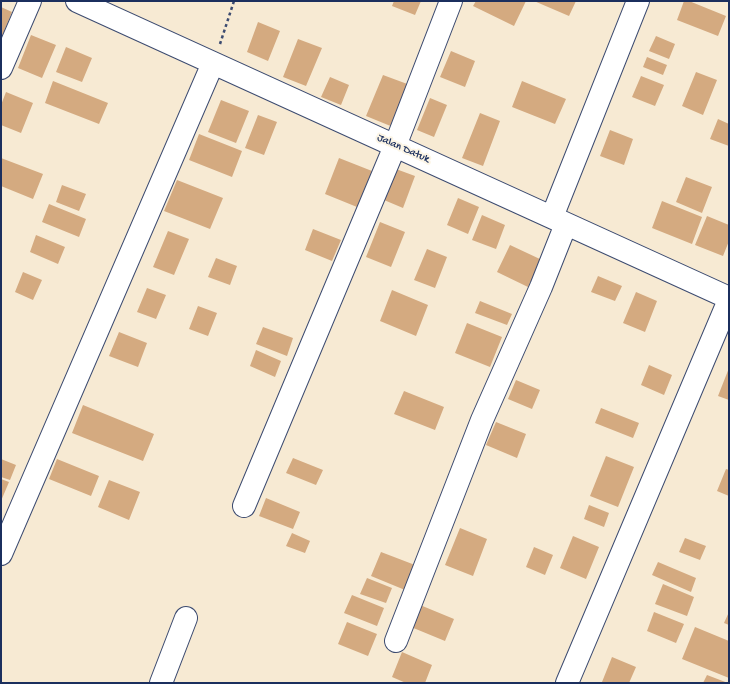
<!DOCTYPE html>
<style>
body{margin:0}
#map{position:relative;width:730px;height:684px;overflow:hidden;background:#f7ead3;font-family:"Gochi Hand",sans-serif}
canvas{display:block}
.frame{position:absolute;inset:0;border:2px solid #1b2f5e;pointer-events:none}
</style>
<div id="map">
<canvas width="730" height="684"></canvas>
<div class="frame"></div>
</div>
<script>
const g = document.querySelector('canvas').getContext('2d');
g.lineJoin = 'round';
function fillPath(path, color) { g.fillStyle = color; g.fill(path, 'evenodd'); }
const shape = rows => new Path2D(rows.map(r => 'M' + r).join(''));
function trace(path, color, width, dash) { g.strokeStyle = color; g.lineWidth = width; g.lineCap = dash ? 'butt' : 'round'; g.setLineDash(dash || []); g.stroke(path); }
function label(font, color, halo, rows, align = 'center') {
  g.font = font + ' "Gochi Hand",sans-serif'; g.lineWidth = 4; g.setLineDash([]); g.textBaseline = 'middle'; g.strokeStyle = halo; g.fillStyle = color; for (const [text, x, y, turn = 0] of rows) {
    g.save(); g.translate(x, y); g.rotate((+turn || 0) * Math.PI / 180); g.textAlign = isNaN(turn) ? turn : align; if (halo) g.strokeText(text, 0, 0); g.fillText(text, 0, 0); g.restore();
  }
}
fillPath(shape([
 [394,1,421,1,415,15,392,6],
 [476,1,526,1,514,26,473,6],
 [534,1,576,1,569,16],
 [684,1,689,1,726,16,718,36,677,20],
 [1,7,12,12,1,39],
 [258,22,280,31,268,61,247,52],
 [31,35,56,45,42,78,18,68],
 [656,36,675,44,669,59,649,51],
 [298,39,322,48,306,86,283,77],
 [66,47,92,58,82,82,56,72],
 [451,51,475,61,465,87,440,77],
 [647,57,667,65,663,75,643,67],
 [696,72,717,80,703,115,682,106],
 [383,75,410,85,393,127,366,116],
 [641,76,664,85,655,106,632,97],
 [330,77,349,85,341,105,321,97],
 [53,81,108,103,99,124,45,103],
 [522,81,566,99,555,124,512,107],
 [6,92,33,103,21,133,1,125,1,105],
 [430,98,447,105,434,137,417,130],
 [221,100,249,111,236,143,208,132],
 [480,113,500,121,483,166,462,158],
 [258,115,277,122,264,155,245,148],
 [718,119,729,124,729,146,710,139],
 [610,130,633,139,624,165,600,156],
 [199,134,242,151,232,177,189,160],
 [1,158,43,174,33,199,1,186],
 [339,158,372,171,357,207,325,194],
 [396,169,415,176,403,208,384,200],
 [686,177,712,187,702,213,676,202],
 [177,180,223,198,210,229,164,211],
 [62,185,86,194,79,211,56,202],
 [458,198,479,207,468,234,447,225],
 [662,201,702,217,692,244,652,228],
 [49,204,86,219,79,237,42,222],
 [482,215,505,225,496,249,472,240],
 [707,216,729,225,729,241,723,256,695,245],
 [380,222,405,232,391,267,366,257],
 [313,229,341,240,332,261,305,250],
 [168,231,189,239,174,275,153,267],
 [36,235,65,247,58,264,30,252],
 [510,245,542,260,528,287,497,272],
 [427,249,447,257,435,288,414,280],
 [216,258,237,266,230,285,208,277],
 [23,272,42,280,33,300,15,292],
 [598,276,622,286,615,301,591,292],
 [147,288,166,295,156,319,137,312],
 [392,290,428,305,416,336,380,321],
 [636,292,657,301,645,332,623,323],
 [480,301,512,314,507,325,475,313],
 [198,306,217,313,208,336,189,329],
 [467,323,502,337,490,367,455,353],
 [263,327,293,338,287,356,256,344],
 [119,332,147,343,138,367,109,356],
 [256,350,281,361,275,377,250,366],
 [649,365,672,375,664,395,641,385],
 [729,368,729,400,718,396],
 [516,380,540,390,532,409,508,399],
 [404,391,444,407,435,430,394,414],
 [83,405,154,434,143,461,72,433],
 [601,408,639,423,633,438,595,423],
 [496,422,526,434,517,458,486,445],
 [606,456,634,467,618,507,590,496],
 [293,458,323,470,316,485,286,473],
 [1,459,16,465,10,480,1,477],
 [57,459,99,476,91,496,49,479],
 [726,469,729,470,729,496,717,491],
 [1,479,9,482,1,501],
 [109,480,140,492,129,520,98,507],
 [266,498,300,512,293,529,259,516],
 [589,505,609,513,604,527,584,519],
 [460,528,487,539,473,576,445,565],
 [292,533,310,541,305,553,286,546],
 [573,536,599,547,586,579,560,568],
 [685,538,706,546,700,560,679,552],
 [534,547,553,555,545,575,526,567],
 [381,552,415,565,405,590,371,576],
 [658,562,696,578,691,592,652,575],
 [367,578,392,588,386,603,360,594],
 [663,584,694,597,687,616,655,604],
 [352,595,384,608,377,626,344,613],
 [420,605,454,619,445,641,411,627],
 [654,612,684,624,676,643,647,631],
 [729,612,729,625,724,623],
 [347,622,377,634,368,656,338,644],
 [695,627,729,641,729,678,682,659],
 [402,652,432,665,425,683,406,683,392,677],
 [612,657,636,667,629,683,602,682],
 [707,675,728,683,703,683]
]), '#d4aa80');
const street = shape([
 [77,1,729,298],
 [1,68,30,1],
 [552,217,638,1],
 [244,506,395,146,451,1],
 [1,554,213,63],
 [396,641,482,420,541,287,566,224],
 [161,683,186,618],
 [567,683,729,300]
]);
trace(street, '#3c4b70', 24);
trace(shape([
 [220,44,234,1]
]), '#3c4b70', 2.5, [3, 3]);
trace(street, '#fff', 22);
label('11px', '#1b2f5e', '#fcf5e5', [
 ["Jalan Datuk",403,149,24]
]);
</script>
